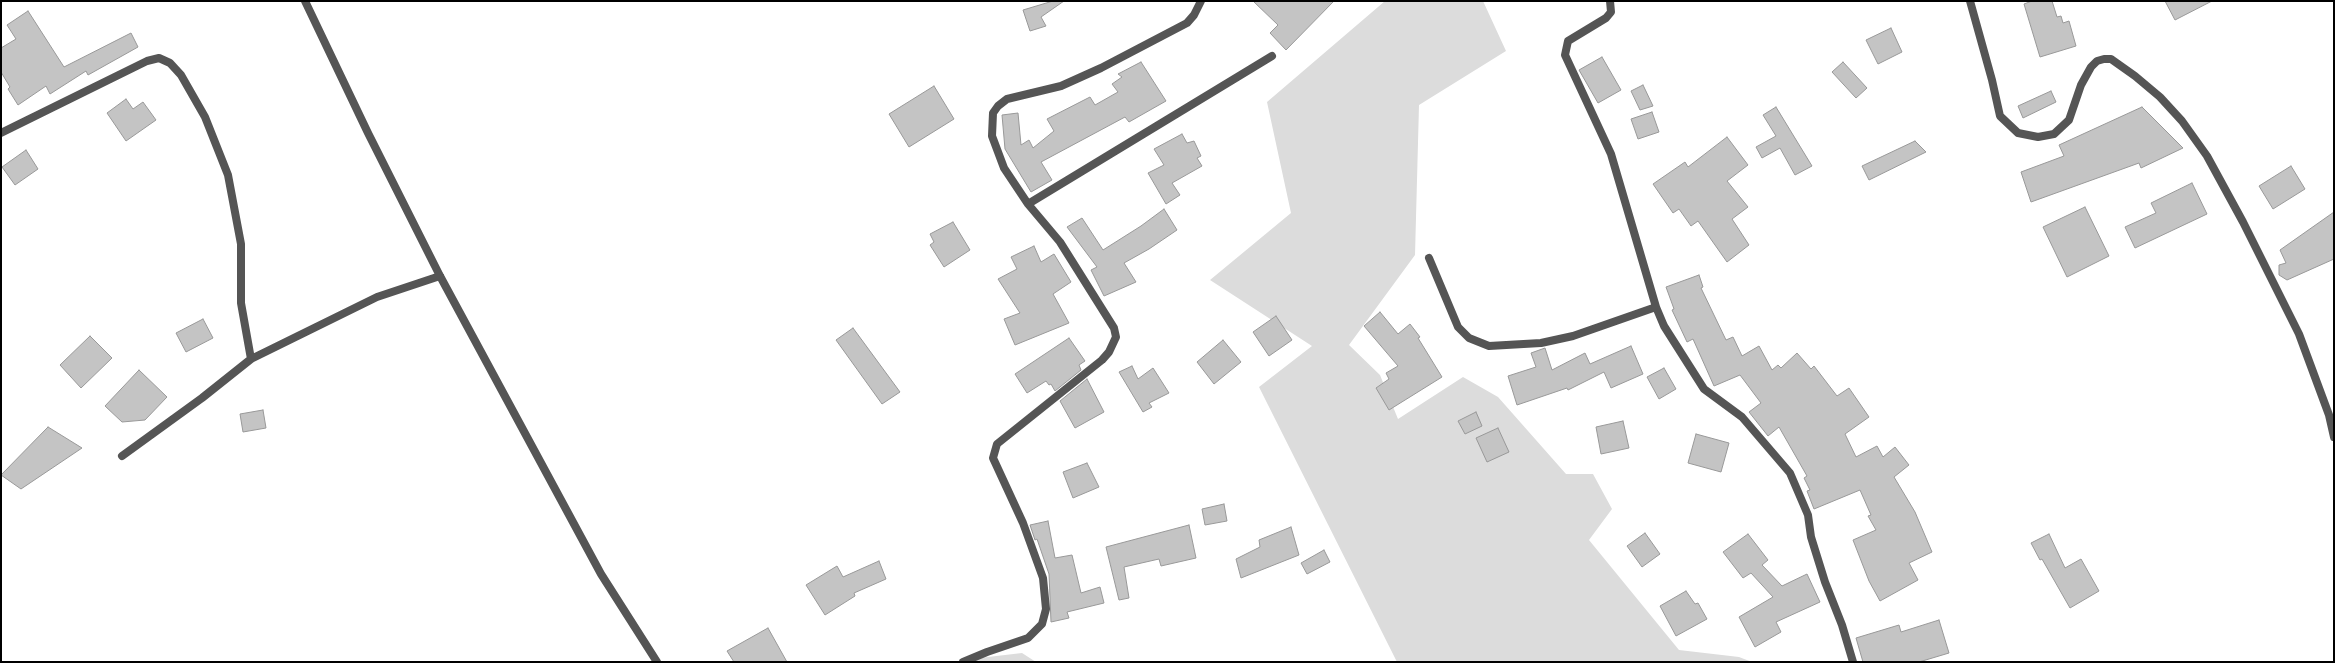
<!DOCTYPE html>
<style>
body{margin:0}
#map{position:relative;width:2335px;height:663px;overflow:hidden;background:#fff;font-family:"Sofia Sans Condensed",sans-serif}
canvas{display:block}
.frame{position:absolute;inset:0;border:2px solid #000;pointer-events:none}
</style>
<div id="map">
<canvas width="2335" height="663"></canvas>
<div class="frame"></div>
</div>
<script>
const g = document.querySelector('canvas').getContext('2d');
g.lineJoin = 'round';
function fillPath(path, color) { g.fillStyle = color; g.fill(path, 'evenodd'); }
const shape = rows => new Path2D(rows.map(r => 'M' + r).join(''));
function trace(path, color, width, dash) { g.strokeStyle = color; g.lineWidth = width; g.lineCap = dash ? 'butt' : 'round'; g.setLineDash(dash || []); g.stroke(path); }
fillPath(shape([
 [1385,1,1483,1,1506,51,1419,105,1415,255,1349,345,1380,375,1398,419,1463,377,1498,397,1566,474,1593,474,1612,509,1589,540,1679,650,1739,657,1752,662,1397,662,1259,387,1312,346,1210,280,1291,213,1267,102],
 [1022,653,1036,662,963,662,971,659]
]), '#dcdcdc');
const building = shape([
 [1053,1,1064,1,1041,17,1046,26,1030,31,1023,10,1053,1],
 [1253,1,1334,1,1286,50,1270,33,1278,25,1253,1],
 [2032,1,2052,1,2057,17,2061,16,2063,23,2069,21,2076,46,2040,57,2024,4,2032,1],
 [2165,1,2212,1,2175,20,2165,1],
 [28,11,64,67,131,33,138,47,88,75,86,71,50,94,46,86,18,105,8,89,10,87,1,72,1,48,16,39,7,25,28,11],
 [1891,28,1902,52,1878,64,1866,40,1891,28],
 [1602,57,1621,90,1598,103,1579,70,1602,57],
 [1141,62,1166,101,1129,122,1125,117,1041,162,1052,180,1031,192,1005,149,1002,115,1018,113,1021,145,1029,140,1033,148,1054,131,1047,119,1090,97,1095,105,1118,92,1112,84,1122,77,1118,74,1141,62],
 [1843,62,1867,88,1856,98,1832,72,1843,62],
 [1643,85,1653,106,1640,110,1631,91,1643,85],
 [934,86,954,119,909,147,889,114,934,86],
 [2051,91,2056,102,2023,118,2018,106,2051,91],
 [126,99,133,109,143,102,156,120,126,141,107,113,126,99],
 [1776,107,1812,166,1795,175,1780,148,1762,158,1756,147,1776,136,1763,115,1776,107],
 [2142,107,2183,148,2141,168,2139,163,2031,202,2021,172,2064,156,2059,145,2142,107],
 [1652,112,1659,132,1638,139,1631,119,1652,112],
 [1182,134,1187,143,1194,141,1201,156,1197,158,1202,166,1172,183,1180,195,1166,204,1148,173,1164,165,1154,149,1182,134],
 [1727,137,1748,165,1727,181,1748,207,1732,219,1749,245,1727,262,1698,221,1691,226,1679,209,1673,213,1653,184,1685,162,1688,167,1727,137],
 [1915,141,1926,152,1869,180,1862,166,1915,141],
 [26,150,38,169,15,185,2,167,26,150],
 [2291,166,2305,189,2273,209,2259,186,2291,166],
 [2192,183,2207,214,2135,248,2125,227,2156,213,2151,203,2192,183],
 [2085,207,2109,256,2067,277,2043,227,2085,207],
 [1164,209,1177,230,1149,249,1124,263,1136,282,1104,296,1091,270,1097,267,1067,227,1082,218,1103,250,1141,226,1164,209],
 [2334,212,2334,259,2287,280,2279,275,2279,265,2286,263,2280,250,2334,212],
 [953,222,970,250,944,267,930,245,934,242,930,234,953,222],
 [1034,246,1041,262,1054,254,1071,282,1053,294,1069,323,1015,345,1004,319,1020,313,998,279,1017,269,1011,257,1034,246],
 [1699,275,1703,287,1701,288,1726,340,1733,337,1742,356,1759,346,1772,370,1778,365,1781,368,1797,353,1811,369,1814,366,1837,396,1849,388,1869,417,1845,434,1856,457,1877,446,1883,457,1895,447,1909,465,1894,477,1915,512,1932,552,1909,563,1918,580,1880,601,1869,581,1853,540,1876,530,1868,516,1871,515,1860,490,1814,509,1807,491,1810,490,1804,478,1807,476,1779,427,1768,436,1749,412,1761,403,1740,375,1714,386,1693,339,1687,342,1672,310,1674,309,1666,287,1699,275],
 [1380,312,1398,334,1410,324,1420,337,1418,338,1442,377,1389,410,1376,388,1389,379,1386,373,1398,366,1364,326,1380,312],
 [1276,316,1292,340,1269,356,1253,332,1276,316],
 [203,319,213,338,186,352,176,333,203,319],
 [853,328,900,392,882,404,836,340,853,328],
 [90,336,112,358,81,388,60,365,90,336],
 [1069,338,1085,361,1079,365,1081,370,1055,391,1051,384,1049,385,1046,381,1027,393,1015,374,1069,338],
 [1223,340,1241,362,1214,384,1197,362,1223,340],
 [1631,346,1643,374,1611,388,1604,372,1568,390,1567,388,1517,405,1508,376,1536,367,1531,353,1545,348,1552,370,1585,353,1590,364,1631,346],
 [1132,366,1138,379,1153,368,1169,393,1149,403,1152,407,1143,412,1119,372,1132,366],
 [1664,368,1676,389,1659,399,1647,377,1664,368],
 [139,370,167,397,145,420,122,422,105,406,139,370],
 [1087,379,1104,412,1075,428,1060,401,1087,379],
 [263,410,266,428,243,432,240,414,263,410],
 [1476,412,1482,426,1465,434,1458,421,1476,412],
 [1623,421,1629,448,1601,454,1596,427,1623,421],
 [48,427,82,448,21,489,1,475,48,427],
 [1498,428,1509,452,1487,462,1476,438,1498,428],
 [1696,434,1729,443,1721,472,1688,463,1696,434],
 [1087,463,1099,487,1073,498,1063,472,1087,463],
 [1224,504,1227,521,1205,525,1202,509,1224,504],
 [1048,521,1055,558,1072,555,1081,593,1100,587,1104,603,1067,612,1069,618,1051,622,1049,574,1037,539,1035,540,1030,525,1048,521],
 [1189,525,1196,558,1161,566,1159,559,1124,567,1129,598,1119,600,1106,547,1189,525],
 [1291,527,1299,555,1241,578,1236,559,1260,547,1259,540,1291,527],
 [1645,533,1660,554,1642,567,1627,546,1645,533],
 [1748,534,1768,560,1762,565,1782,586,1807,574,1820,602,1776,622,1781,632,1755,647,1739,617,1773,597,1751,573,1743,578,1723,552,1748,534],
 [2049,534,2065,568,2081,559,2099,591,2070,608,2042,559,2040,560,2031,543,2049,534],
 [1324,550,1330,562,1307,574,1301,563,1324,550],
 [879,561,886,579,854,593,855,596,825,615,806,585,837,566,843,577,879,561],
 [1686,591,1695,604,1698,603,1707,619,1676,636,1660,606,1686,591],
 [1939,620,1949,653,1919,662,1863,662,1856,638,1899,625,1901,632,1939,620],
 [768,628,787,662,734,662,727,651,768,628]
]);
fillPath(building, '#c4c4c4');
trace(building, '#999', 1);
trace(shape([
 [1610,1,1611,12,1606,18,1568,41,1565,55,1611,154,1656,307],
 [1970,1,1992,80,2000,116,2018,133,2038,137,2054,134,2069,120,2081,85,2091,67,2097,61,2104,59,2111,59,2135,76,2160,97,2182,121,2207,156,2243,222,2299,334,2329,415,2334,437],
 [1,133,147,61,159,58,170,63,181,75,205,117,228,175,241,244,241,303,251,359],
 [1028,204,1272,56],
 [1429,258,1458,327,1469,338,1489,346,1541,343,1573,336,1656,307,1664,326,1704,389,1742,417,1790,473,1808,515,1811,537,1825,582,1842,625,1853,662],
 [122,456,202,398,251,359,377,297,440,276],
 [963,662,987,652,1028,638,1042,624,1046,609,1043,578,1023,523,993,458,997,444,1102,360,1109,352,1116,337,1114,328,1060,242,1028,204,1004,168,992,136,993,113,998,106,1007,99,1061,86,1101,68,1187,23,1194,15,1201,1]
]), '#555', 8);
trace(shape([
 [305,1,368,133,440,276,601,574,657,662]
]), '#555', 8);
</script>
